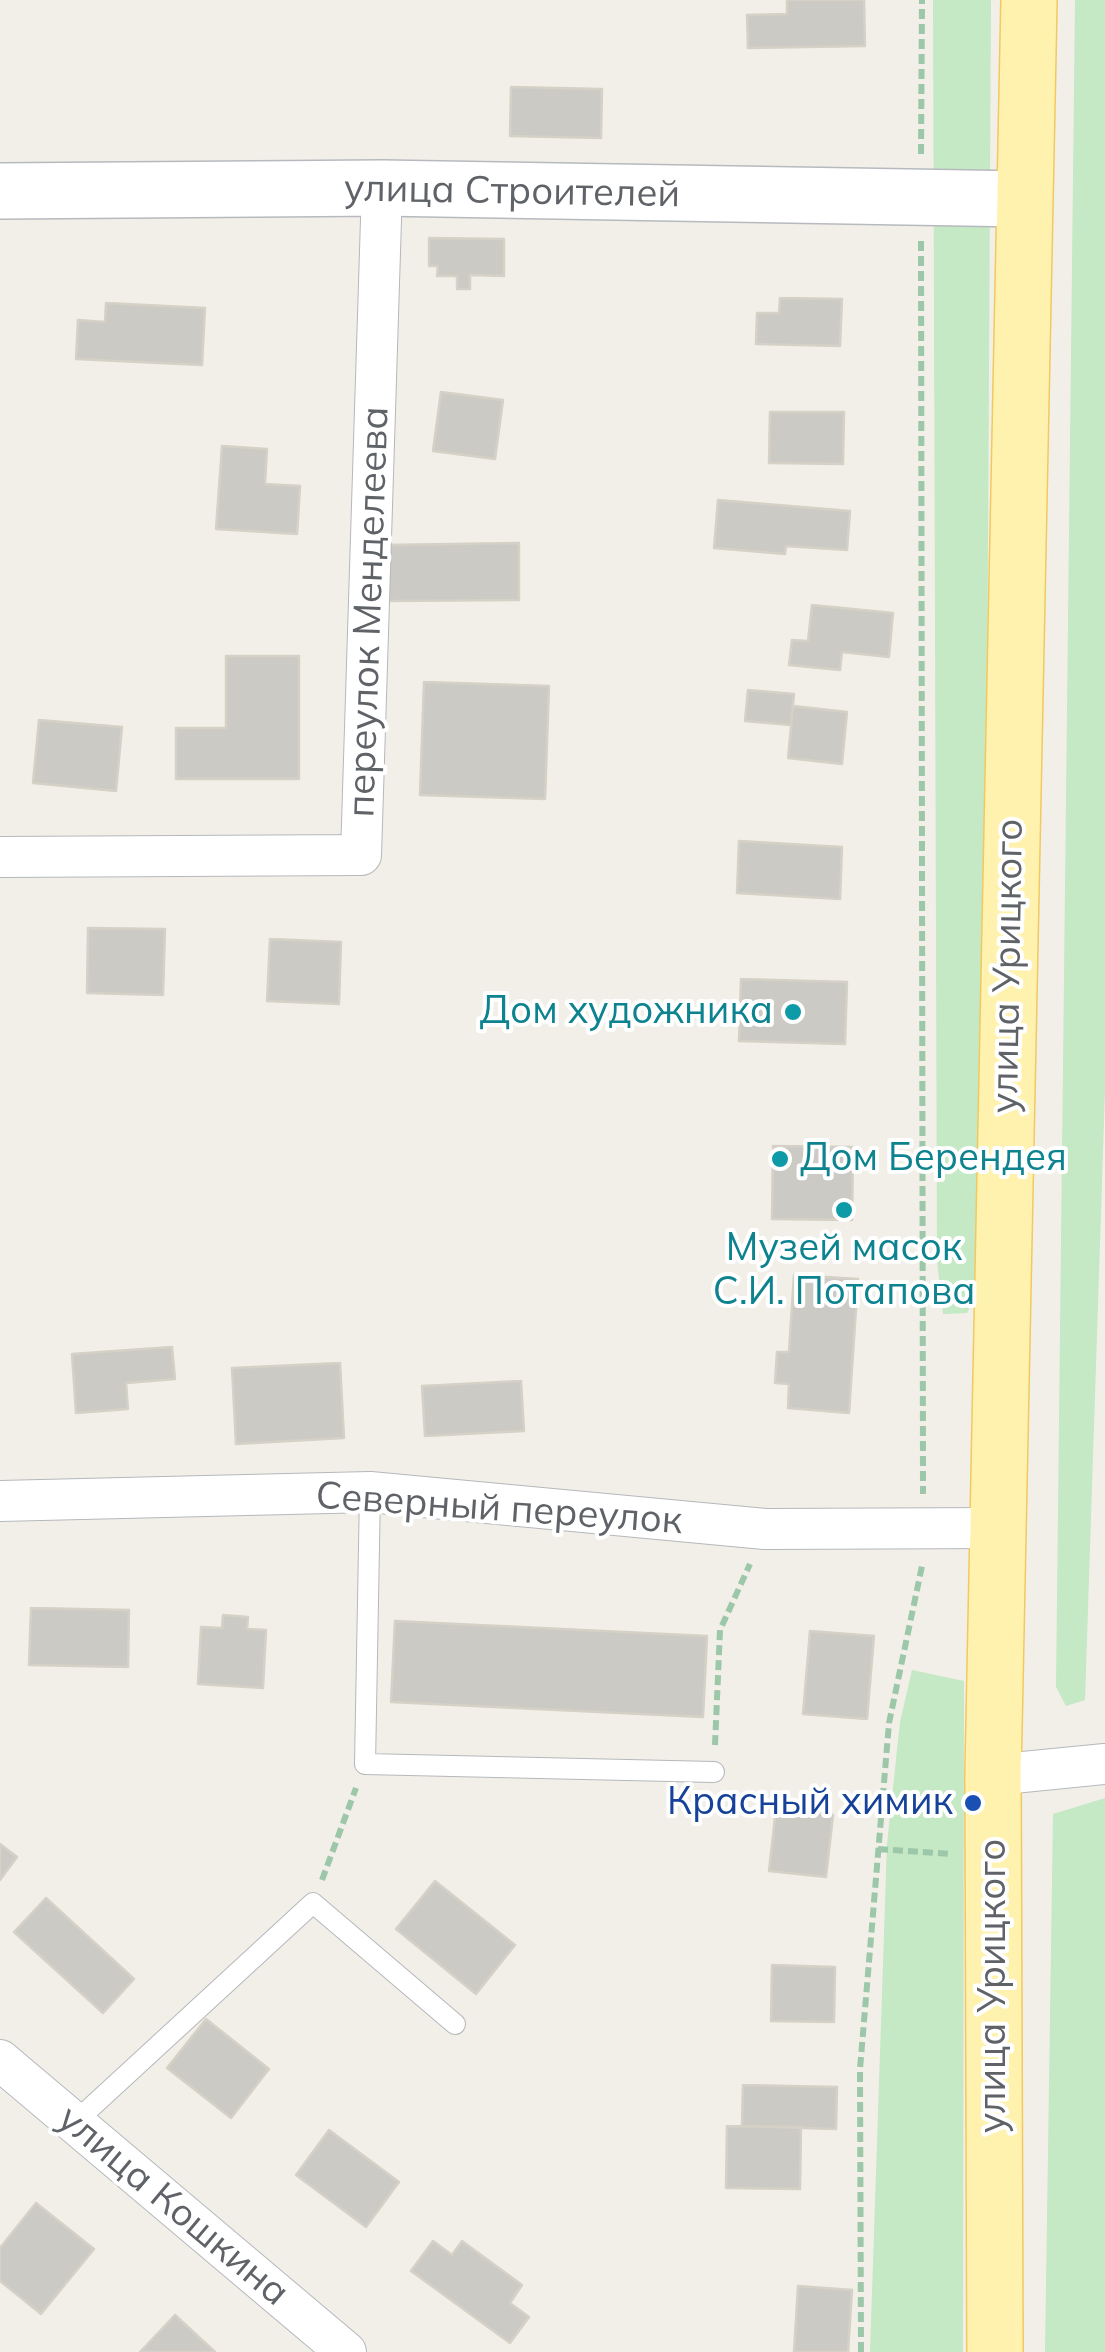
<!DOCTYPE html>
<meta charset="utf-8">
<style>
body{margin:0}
canvas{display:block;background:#f1efe8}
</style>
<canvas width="1105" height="2352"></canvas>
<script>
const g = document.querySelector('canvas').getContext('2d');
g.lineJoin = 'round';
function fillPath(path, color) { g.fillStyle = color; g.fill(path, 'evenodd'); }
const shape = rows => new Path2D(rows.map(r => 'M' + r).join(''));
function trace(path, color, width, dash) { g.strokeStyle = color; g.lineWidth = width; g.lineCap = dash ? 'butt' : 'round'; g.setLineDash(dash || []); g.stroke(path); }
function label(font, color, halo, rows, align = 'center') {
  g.font = font + ' Mulish,sans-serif'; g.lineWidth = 8; g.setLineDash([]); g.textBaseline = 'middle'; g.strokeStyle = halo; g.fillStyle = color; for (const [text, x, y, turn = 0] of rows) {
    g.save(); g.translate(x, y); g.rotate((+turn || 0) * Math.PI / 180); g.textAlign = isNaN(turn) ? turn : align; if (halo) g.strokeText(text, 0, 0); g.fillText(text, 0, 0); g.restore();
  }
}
fillPath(shape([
 [933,0,991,0,984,1279,967,1313,943,1314,937,1260],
 [1075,0,1105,0,1105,1091,1085,1700,1066,1706,1056,1687],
 [912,1670,964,1681,963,2352,870,2352,887,1844,900,1722],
 [1105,1798,1105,2352,1045,2352,1053,1814]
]), '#c5e8c5');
const building = shape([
 [787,0,864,0,865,46,748,48,747,15,787,14,787,0],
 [511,87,602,89,601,138,510,136,511,87],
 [429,238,504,239,504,276,470,275,470,289,457,289,457,276,437,276,438,266,429,266,429,238],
 [780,298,842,299,840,346,756,344,757,313,779,313,780,298],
 [106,303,205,308,202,365,76,359,78,320,105,322,106,303],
 [441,392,503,400,495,459,433,451,441,392],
 [770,412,844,412,843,464,769,463,770,412],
 [222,446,267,449,265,484,300,486,297,534,216,529,222,446],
 [718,500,850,511,847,550,786,546,785,554,714,548,718,500],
 [519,543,519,600,384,601,384,545,519,543],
 [812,605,893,613,889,657,842,652,840,670,789,665,792,640,808,641,812,605],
 [226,656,299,656,299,779,176,779,176,728,226,728,226,656],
 [424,682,549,686,545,799,420,795,424,682],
 [748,690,794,694,791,725,745,721,748,690],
 [793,706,847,712,842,764,788,758,793,706],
 [39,720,122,727,116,791,33,783,39,720],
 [739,841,842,847,840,899,737,893,739,841],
 [88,928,165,929,163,995,87,993,88,928],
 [270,939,341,942,339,1004,267,1001,270,939],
 [741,979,847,982,845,1044,739,1041,741,979],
 [773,1146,853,1147,852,1220,772,1219,773,1146],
 [794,1275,858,1279,849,1413,788,1408,789,1384,775,1383,777,1352,789,1352,794,1275],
 [172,1347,175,1379,126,1383,128,1409,76,1413,72,1354,172,1347],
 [340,1363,344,1438,236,1444,232,1368,340,1363],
 [521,1381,524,1431,425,1436,422,1386,521,1381],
 [31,1608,129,1610,128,1667,29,1665,31,1608],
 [223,1615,248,1617,247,1629,266,1630,263,1688,198,1684,201,1627,222,1628,223,1615],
 [395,1621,707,1636,703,1717,391,1702,395,1621],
 [810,1631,874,1636,867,1719,803,1714,810,1631],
 [776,1809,833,1815,826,1877,769,1871,776,1809],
 [0,1844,17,1857,0,1880,0,1844],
 [435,1881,515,1945,476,1994,396,1929,435,1881],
 [46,1898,134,1979,103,2013,14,1932,46,1898],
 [772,1965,835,1967,834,2022,771,2021,772,1965],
 [206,2019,269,2069,231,2118,167,2068,206,2019],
 [743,2085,837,2087,836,2129,742,2126,743,2085],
 [727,2126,801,2127,800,2189,726,2188,727,2126],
 [329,2130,399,2182,366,2227,296,2175,329,2130],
 [36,2203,94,2249,41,2314,0,2281,0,2248,36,2203],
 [433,2241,452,2255,462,2241,522,2285,510,2303,529,2317,510,2343,411,2271,433,2241],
 [798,2286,852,2290,848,2352,794,2352,798,2286],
 [175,2315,215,2352,140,2352,175,2315]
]);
fillPath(building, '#cccac5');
trace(building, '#d6d1c6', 2.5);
const lane = shape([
 [370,1492,365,1764,714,1772],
 [74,2123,313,1903,455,2024]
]);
const street = shape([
 [0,857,361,855,382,188],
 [0,1501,370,1492,765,1529,998,1528],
 [993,1775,1105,1764],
 [0,2060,346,2352]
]);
const secondary = shape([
 [0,191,382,188,1024,199]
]);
const primary = shape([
 [995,2352,993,1775,1029,0]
]);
trace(lane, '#b5b8bc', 22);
trace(street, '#b5b8bc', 42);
trace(secondary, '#b6babf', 58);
trace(primary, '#f2c960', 58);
trace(shape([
 [921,154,922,0],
 [921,241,923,1494],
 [715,1745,720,1630,750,1564],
 [878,1849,952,1854],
 [322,1880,356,1788],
 [861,2352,860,2069,889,1723,922,1566]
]), '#9cc7a9', 6, [10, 5]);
trace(lane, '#fff', 20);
trace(street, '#fff', 40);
trace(secondary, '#fff', 55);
trace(primary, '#fff2af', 55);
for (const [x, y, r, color] of [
 [793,1012,10,"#0f9aa8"],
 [780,1159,10,"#0f9aa8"],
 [844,1210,10,"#0f9aa8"],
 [973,1803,10,"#1a4fb4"]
]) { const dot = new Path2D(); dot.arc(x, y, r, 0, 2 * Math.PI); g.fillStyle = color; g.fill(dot); trace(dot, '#fff', 4); }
label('38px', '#5f6368', '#fff', [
 ["улица Строителей",512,192,1],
 ["переулок Менделеева",369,612,-88],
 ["улица Урицкого",1008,966,-89],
 ["Северный переулок",499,1509,4],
 ["улица Урицкого",994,1986,-90],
 ["улица Кошкина",173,2206,40]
]);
label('38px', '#0d838f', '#fff', [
 ["Дом художника",773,1012],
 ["Дом Берендея",800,1159,"left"],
 ["Музей масок",844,1249,"center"],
 ["С.И. Потапова",844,1293,"center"]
], 'right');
label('38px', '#164399', '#fff', [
 ["Красный химик",953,1803]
], 'right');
</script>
